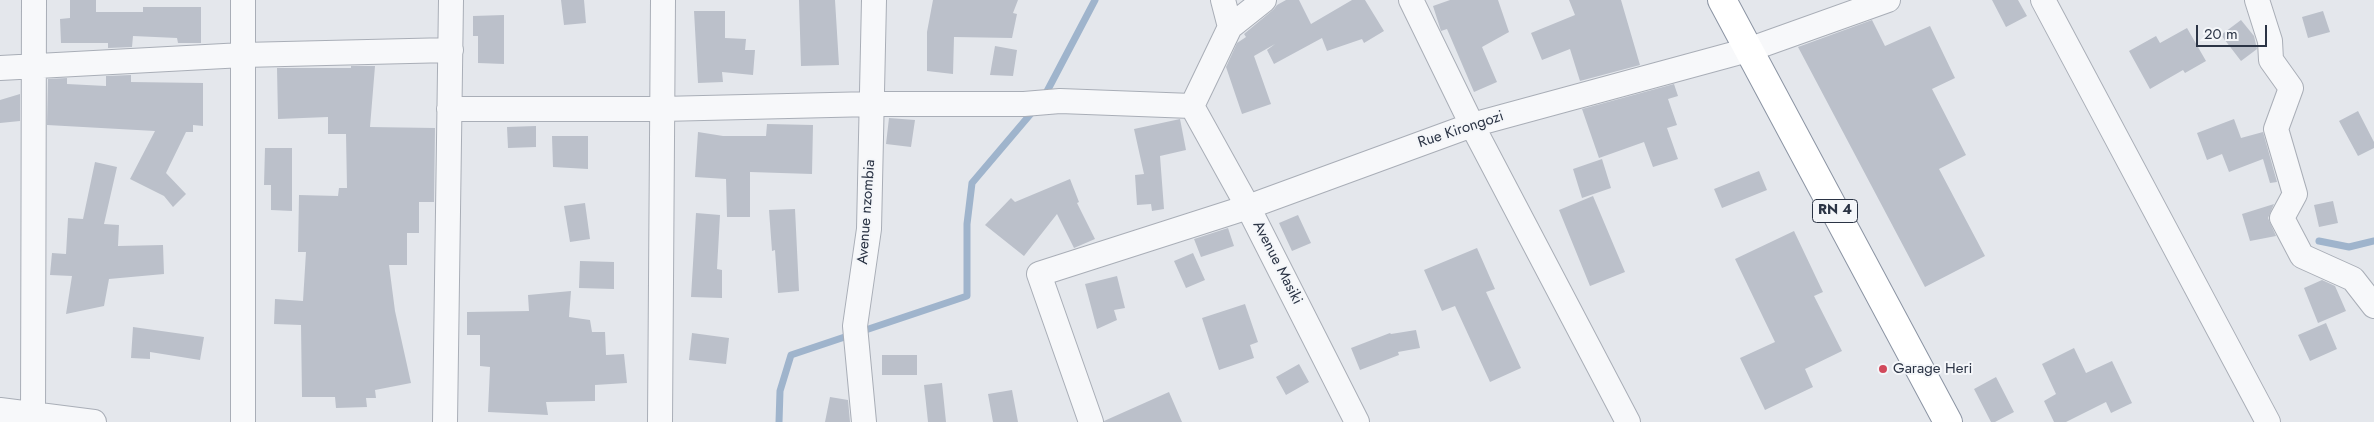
<!DOCTYPE html>
<style>
body{margin:0}
#map{position:relative;width:2374px;height:422px;overflow:hidden;background:#e4e7ec;font-family:Jost,sans-serif}
canvas{display:block}
.scale{position:absolute;left:2196px;top:25px;width:71px;height:22px;box-sizing:border-box;border:2px solid #2b3445;border-top:0;padding-left:6px;font-size:15px;line-height:18px;white-space:nowrap;color:#2b3445;-webkit-text-stroke:4px #f4f6f9;paint-order:stroke}
</style>
<div id="map">
<canvas width="2374" height="422"></canvas>
<div class="scale">20 m</div>
</div>
<script>
const g = document.querySelector('canvas').getContext('2d');
g.lineJoin = 'round';
const shape = rows => new Path2D(rows.map(r => 'M' + r).join(''));
function trace(path, color, width, dash) { g.strokeStyle = color; g.lineWidth = width; g.lineCap = dash ? 'butt' : 'round'; g.setLineDash(dash || []); g.stroke(path); }
function fillPath(path, color) { g.fillStyle = color; g.fill(path, 'evenodd'); }
function label(font, color, halo, rows, align = 'center') {
  g.font = font + ' Jost,sans-serif'; g.lineWidth = 4; g.setLineDash([]); g.textBaseline = 'middle'; g.strokeStyle = halo; g.fillStyle = color; for (const [text, x, y, turn = 0] of rows) {
    g.save(); g.translate(x, y); g.rotate((+turn || 0) * Math.PI / 180); g.textAlign = isNaN(turn) ? turn : align; if (halo) g.strokeText(text, 0, 0); g.fillText(text, 0, 0); g.restore();
  }
}
trace(shape([
 [1044,97,1095,0],
 [2319,241,2349,247,2374,241],
 [779,422,780,391,791,355,967,296,967,224,972,183,1034,110]
]), '#9fb4cc', 7);
fillPath(shape([
 [70,0,96,0,96,12,143,12,143,7,201,7,201,43,178,43,177,38,133,36,132,47,108,48,108,43,61,43,60,19,70,18],
 [561,0,584,0,586,23,564,25],
 [799,0,835,0,839,65,801,66],
 [933,0,1018,0,1013,13,1017,14,1012,38,954,37,953,74,927,71,927,32],
 [1286,0,1299,0,1311,24,1352,0,1365,0,1384,31,1364,43,1362,39,1327,51,1322,38,1274,64,1267,50,1275,44,1254,56,1271,104,1242,114,1226,67,1237,43,1246,37,1244,34,1274,9,1277,5],
 [1450,0,1498,0,1509,32,1482,47,1497,82,1474,92,1447,29,1441,31,1433,6],
 [1569,0,1621,0,1640,65,1580,81,1570,49,1542,60,1531,33,1575,15],
 [1992,0,2018,0,2027,16,2006,27],
 [694,11,725,11,725,38,746,39,745,50,755,50,753,75,722,72,723,82,698,83],
 [2323,11,2330,32,2308,38,2302,17],
 [504,15,504,64,478,63,478,36,473,36,473,16],
 [1872,20,1885,46,1930,26,1955,78,1932,89,1966,155,1939,169,1985,256,1925,287,1798,47],
 [2241,20,2254,36,2257,49,2241,61,2221,35],
 [2187,28,2206,61,2185,73,2183,70,2150,89,2129,51,2156,36,2160,43],
 [995,46,1017,50,1013,76,990,75],
 [351,66,375,66,370,127,435,128,434,202,419,202,419,233,407,233,407,265,389,265,395,311,411,383,375,390,376,398,366,398,367,407,336,408,335,397,302,397,301,325,274,324,275,299,303,301,306,252,298,252,299,195,338,196,339,188,347,188,346,134,328,134,328,117,278,119,277,68,351,68],
 [131,75,131,82,203,83,203,126,193,125,193,132,186,132,166,173,186,194,173,207,164,196,130,179,155,131,47,125,48,79,67,78,67,84,106,86,106,76],
 [1674,84,1678,96,1668,99,1677,125,1667,128,1678,159,1653,167,1644,142,1599,158,1582,109],
 [20,94,20,121,0,123,0,100],
 [2358,111,2374,142,2374,148,2358,156,2339,121],
 [889,118,915,120,911,147,886,144],
 [1180,119,1186,150,1160,156,1164,209,1152,211,1151,204,1137,205,1135,175,1144,174,1134,129],
 [2234,119,2241,138,2263,132,2277,182,2270,183,2263,159,2229,172,2222,154,2207,160,2197,133],
 [767,124,813,125,812,174,750,172,750,217,727,217,726,179,695,177,698,132,723,136,766,136],
 [536,126,536,147,508,148,507,127],
 [552,136,588,136,588,169,553,167],
 [265,148,292,148,292,211,271,210,271,185,264,185],
 [1602,159,1611,188,1582,198,1573,169],
 [95,162,117,167,104,224,119,225,118,246,163,245,164,274,109,279,104,306,66,314,72,276,50,275,52,253,66,254,68,218,83,219],
 [1759,171,1767,190,1722,208,1714,189],
 [1070,179,1079,202,1077,203,1095,239,1074,248,1057,214,1024,256,985,225,1011,198,1015,202],
 [1593,196,1625,272,1590,286,1559,210],
 [2333,201,2338,223,2319,227,2314,205],
 [585,203,590,239,570,242,564,206],
 [2274,204,2268,218,2276,236,2250,241,2242,214],
 [795,209,799,291,778,293,775,250,772,251,769,210],
 [696,213,720,215,717,269,722,270,722,298,691,297],
 [1298,215,1311,243,1292,251,1279,223],
 [1228,228,1234,246,1201,257,1194,239],
 [1794,231,1823,292,1814,296,1842,351,1805,369,1813,387,1765,410,1740,358,1775,342,1735,259],
 [1477,248,1495,289,1486,292,1521,368,1490,382,1455,306,1442,311,1424,270],
 [1193,253,1205,280,1186,288,1174,261],
 [580,261,614,262,614,289,579,288],
 [1117,276,1125,308,1114,310,1117,320,1097,329,1085,284],
 [2322,280,2335,286,2346,311,2318,323,2304,288],
 [571,291,569,317,590,320,592,332,605,332,606,355,624,354,627,383,595,385,595,401,546,402,548,415,488,412,490,367,480,366,480,335,467,335,467,312,529,311,528,295],
 [1245,304,1258,342,1250,345,1254,358,1219,370,1202,318],
 [2326,323,2337,349,2310,361,2298,335],
 [133,327,204,337,200,360,150,352,150,359,131,358],
 [1416,330,1420,348,1398,352,1399,355,1360,370,1351,348,1390,333,1391,334],
 [692,333,729,338,726,364,689,360],
 [2074,348,2086,373,2112,361,2132,403,2111,413,2106,402,2066,422,2054,422,2044,401,2056,394,2042,364],
 [882,355,917,355,917,375,882,375],
 [1299,364,1309,382,1286,395,1276,377],
 [1996,377,2014,412,1995,422,1991,422,1974,389],
 [942,383,946,422,928,422,924,385],
 [1012,390,1018,422,993,422,988,394],
 [1169,392,1182,422,1104,422,1104,421],
 [830,397,848,400,850,422,825,422]
]), '#bbc0ca');
const minor = shape([
 [1223,0,1230,27],
 [1411,0,1472,125,1628,422],
 [2043,0,2268,422],
 [2257,0,2270,41,2271,60,2291,88,2276,129,2295,194,2282,218,2302,256,2353,279,2374,306],
 [0,68,243,55,451,50],
 [1192,106,1248,207,1357,422],
 [1192,106,1230,27,1264,0],
 [449,109,661,109,873,104,1024,104,1060,101,1192,106],
 [0,410,94,422],
 [33,422,34,0],
 [243,422,243,0],
 [445,422,451,0],
 [660,422,663,0],
 [864,422,855,326,869,229,874,0],
 [1091,422,1039,274,1248,207,1472,125,1748,50,1888,0]
]);
const highway = shape([
 [1722,0,1948,422]
]);
trace(minor, '#a9aeb7', 26);
trace(highway, '#8b94a3', 30);
trace(minor, '#f7f8fa', 24);
trace(highway, '#fff', 28);
for (const [x, y, r, color] of [
 [1883,369,5,"#d1495b"]
]) { const dot = new Path2D(); dot.arc(x, y, r, 0, 2 * Math.PI); g.fillStyle = color; g.fill(dot); trace(dot, '#f4f6f9', 2); }
for (const [x, y, w] of [
 [1835,211,45]
]) { const box = new Path2D(); box.roundRect(x - w / 2, y - 11.5, w, 23, 4); g.fillStyle = '#f4f6f9'; g.fill(box); trace(box, '#2b3445', 1); }
label('bold 14px', '#2b3445', null, [
 ["RN 4",1835,211]
]);
label('15px', '#2b3445', '#f4f6f9', [
 ["Rue Kirongozi",1461,130,-18],
 ["Avenue nzombia",867,212,-86],
 ["Avenue Masiki",1277,263,63]
]);
label('15px', '#2b3445', '#f4f6f9', [
 ["Garage Heri",1893,369]
], 'left');
</script>
